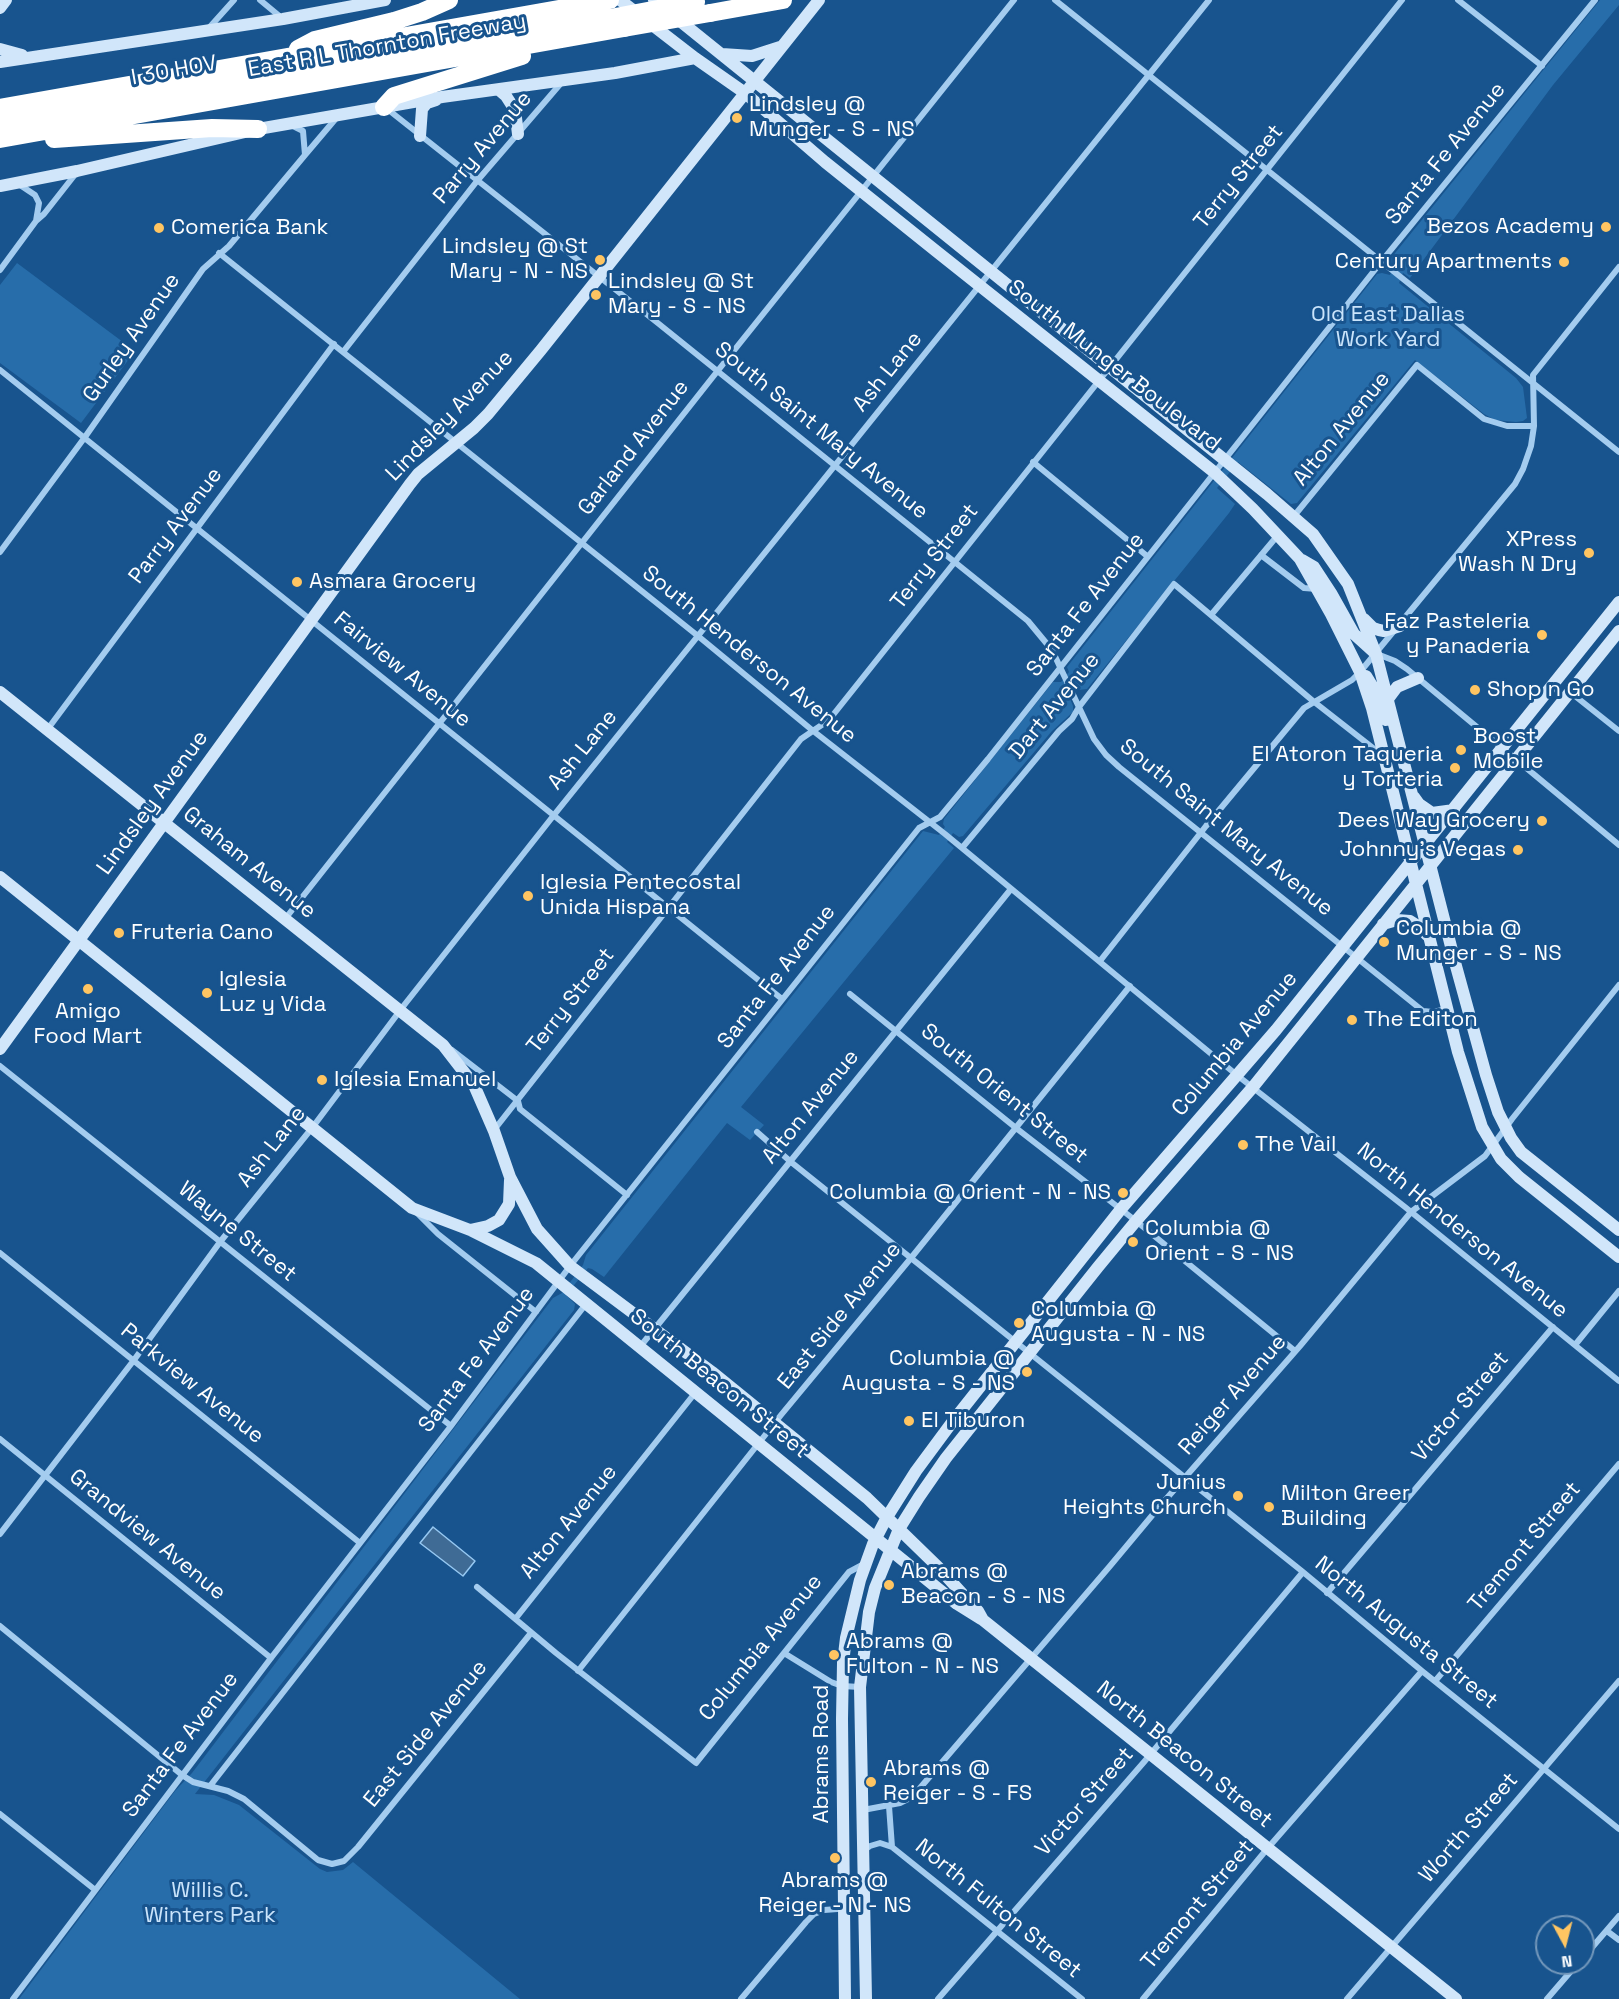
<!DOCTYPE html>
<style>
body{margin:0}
#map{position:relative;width:1619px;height:1999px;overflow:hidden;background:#18548e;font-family:"Space Grotesk",sans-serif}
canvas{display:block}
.north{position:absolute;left:1535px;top:1915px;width:60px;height:60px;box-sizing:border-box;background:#18548e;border:2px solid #7498bb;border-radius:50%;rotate:173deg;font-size:16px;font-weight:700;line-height:24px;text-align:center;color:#fff}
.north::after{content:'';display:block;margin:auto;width:21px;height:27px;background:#ffc562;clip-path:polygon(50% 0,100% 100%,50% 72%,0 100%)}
</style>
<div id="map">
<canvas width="1619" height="1999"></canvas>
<div class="north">N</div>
</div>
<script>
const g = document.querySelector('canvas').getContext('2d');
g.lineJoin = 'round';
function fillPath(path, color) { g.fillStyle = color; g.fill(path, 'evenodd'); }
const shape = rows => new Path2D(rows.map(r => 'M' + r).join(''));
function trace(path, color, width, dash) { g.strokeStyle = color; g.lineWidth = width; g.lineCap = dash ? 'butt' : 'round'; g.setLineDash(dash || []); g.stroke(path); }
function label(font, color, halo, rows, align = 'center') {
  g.font = font + ' "Space Grotesk",sans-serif'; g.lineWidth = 6; g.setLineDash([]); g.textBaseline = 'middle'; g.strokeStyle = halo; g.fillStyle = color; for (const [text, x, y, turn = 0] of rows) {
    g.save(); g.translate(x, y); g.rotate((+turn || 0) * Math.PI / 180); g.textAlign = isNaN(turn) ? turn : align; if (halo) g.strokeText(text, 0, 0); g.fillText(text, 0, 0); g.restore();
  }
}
fillPath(shape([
 [1600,0,1619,0,1619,5,1553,85,1410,278,1403,273,1399,283,1516,378,1523,387,1527,418,1523,421,1516,422,1495,420,1484,414,1415,360,1297,503,1291,504,1238,462,1217,488,1235,504,1229,513,1087,689,1079,690,1074,683,1067,691,1073,706,1073,712,1052,731,963,836,959,837,953,833,947,842,954,848,741,1107,764,1125,750,1140,727,1123,604,1277,592,1269,588,1268,566,1295,575,1304,574,1310,195,1794,214,1795,239,1805,320,1869,327,1872,343,1870,353,1862,520,1999,19,1999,175,1791,192,1773,553,1298,562,1293,583,1265,586,1255,923,831,939,835,945,827,943,824,944,819,1053,682,1061,682,1069,672,1067,667,1377,274,1382,273,1390,275,1394,266,1390,261,1391,258],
 [17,263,135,351,81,423,0,363,0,285]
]), '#276daa');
const water = shape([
 [433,1527,475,1561,463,1576,420,1543,433,1527]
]);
fillPath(water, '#3f6b95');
trace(water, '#96c8f1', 1.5);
trace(shape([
 [260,0,283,19],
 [1055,0,1619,452],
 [1458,0,1542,66],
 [208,29,234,0],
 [386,108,659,324,1028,621,1052,650,1094,739,1106,755,1119,767,1423,1011,1433,1012,1447,1009],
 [293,126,303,131,305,155,338,116],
 [20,185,35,195,39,203,36,221,44,214,77,172],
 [219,253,698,636,812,730,945,834,1238,1076,1405,1207,1619,1381],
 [0,270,36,221],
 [343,352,477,181,562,82],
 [0,370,782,999],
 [1033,462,1147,556],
 [1294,516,1417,365,1484,419,1507,426,1534,426],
 [0,552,85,437,203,269,229,246,305,155],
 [1261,555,1304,588,1317,589],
 [1211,615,1278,535],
 [1377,654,1395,661,1407,669,1619,845],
 [1570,692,1619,731],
 [47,730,334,344],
 [962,848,1059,731,1072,719,1079,707,1174,584,1313,701,1382,755],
 [285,919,712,378,1014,0],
 [1100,961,1206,826,1304,708,1352,680,1360,672,1515,484,1523,469,1531,446,1534,426,1533,375,1619,267],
 [850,994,1016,1128,1136,1221,1295,1351],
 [452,1050,518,1101,520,1109,627,1195],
 [0,1066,451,1426],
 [494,1130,801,739,829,720,1402,0],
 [757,1132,791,1162,1303,1572,1422,1671,1619,1829],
 [417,1213,438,1234,536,1312],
 [0,1253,360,1543],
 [1575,1345,1619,1291],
 [639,1348,1011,889],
 [0,1439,271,1658],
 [0,1534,134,1360,220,1242,312,1128,405,1004,554,815,1209,0],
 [477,1587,556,1653,696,1763,849,1572,864,1564],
 [1327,1593,1553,1327],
 [516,1618,695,1393],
 [0,1626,182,1775,193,1782,228,1791,244,1799,318,1860,332,1864,344,1861,358,1847,531,1633],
 [784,1653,831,1682,842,1686,860,1687],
 [578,1671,781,1415,911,1258,1130,986],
 [1436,1680,1619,1464],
 [210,1786,586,1304],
 [889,1806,892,1847],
 [863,1810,900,1803,910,1798,920,1788,1110,1566,1160,1506,1300,1346,1411,1212,1485,1156,1512,1119,1619,985],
 [0,1814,94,1889],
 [864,1850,870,1846,880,1843,892,1847,1082,1999],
 [1607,1931,1619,1940],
 [1583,1958,1619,1916],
 [13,1999,271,1658,451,1426,570,1266,919,828,940,817,988,759,1381,262,1595,0],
 [741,1999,806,1922,814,1914,824,1910,864,1907],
 [938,1999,1144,1762,1303,1572],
 [1143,1999,1267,1849,1422,1671],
 [1347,1999,1619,1681],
 [1547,1999,1578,1963]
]), '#a4ccef', 6);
trace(shape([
 [620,0,695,58,745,93,825,162,936,251,1214,472,1253,509,1300,559,1331,614,1360,672,1372,708,1458,1052,1482,1127,1501,1159,1519,1177,1619,1257],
 [654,0,1267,494,1313,534,1348,584,1376,654,1456,966,1486,1075,1498,1112,1511,1138,1521,1152,1619,1230],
 [0,8,6,0],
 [0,49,22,55],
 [722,54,752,56,780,47],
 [0,62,283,19,385,0],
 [499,90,506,96,515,110,518,134],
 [420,136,422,109,427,103,436,100],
 [0,186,77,171,258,129,442,97,615,73,695,58],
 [1302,560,1314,567,1331,593,1354,634,1375,653],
 [1364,619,1373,628,1379,630,1384,631,1400,626],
 [1366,676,1374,689,1386,720],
 [0,692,443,1045,474,1085,494,1131,510,1177,537,1229,570,1266,712,1372,867,1498,938,1567,978,1611,983,1620,1456,1999],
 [1388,699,1397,687,1418,678],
 [1414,797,1419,804,1432,813,1454,810],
 [0,877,412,1208,470,1230,536,1263,957,1604,981,1619],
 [1383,924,1397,920,1410,921,1421,928,1427,935],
 [0,1049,410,484,418,474,474,428,488,414,541,350,819,0],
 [470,1230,488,1226,499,1220,509,1204,510,1180],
 [845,1999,842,1719,843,1663,846,1638,860,1580,873,1544,887,1517,916,1471,953,1421,1121,1209,1276,1030,1619,602],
 [866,1999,860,1687,869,1612,875,1588,899,1529,919,1497,946,1458,1098,1267,1136,1221,1253,1087,1619,631]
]), '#d1e6fa', 12);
trace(shape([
 [710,13,783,0],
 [298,49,315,40,394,21,422,12,449,0],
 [384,107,394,96,522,56],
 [0,108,610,0],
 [0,126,610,18],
 [0,139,624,28],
 [54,139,212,128,258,129]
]), '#fff', 18);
trace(shape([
 [610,18,696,2],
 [624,28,710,13]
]), '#fff', 18);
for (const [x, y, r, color] of [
 [737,118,6,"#ffc562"],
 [1606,227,6,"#ffc562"],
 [159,228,6,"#ffc562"],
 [600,260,6,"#ffc562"],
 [1564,262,6,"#ffc562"],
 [596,295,6,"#ffc562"],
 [1589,553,6,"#ffc562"],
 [297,582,6,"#ffc562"],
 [1542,635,6,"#ffc562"],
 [1475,690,6,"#ffc562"],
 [1461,750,6,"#ffc562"],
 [1455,768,6,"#ffc562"],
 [1542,821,6,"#ffc562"],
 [1518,850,6,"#ffc562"],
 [528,896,6,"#ffc562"],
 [119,933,6,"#ffc562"],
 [1384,942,6,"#ffc562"],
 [88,989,6,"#ffc562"],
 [207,993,6,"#ffc562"],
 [1352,1020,6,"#ffc562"],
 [322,1080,6,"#ffc562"],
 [1243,1145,6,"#ffc562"],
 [1123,1193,6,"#ffc562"],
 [1133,1242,6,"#ffc562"],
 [1019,1323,6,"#ffc562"],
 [1027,1372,6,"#ffc562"],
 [909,1421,6,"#ffc562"],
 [1238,1496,6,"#ffc562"],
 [1269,1507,6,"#ffc562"],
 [889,1585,6,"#ffc562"],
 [834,1655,6,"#ffc562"],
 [871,1782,6,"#ffc562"],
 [835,1858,6,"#ffc562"]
]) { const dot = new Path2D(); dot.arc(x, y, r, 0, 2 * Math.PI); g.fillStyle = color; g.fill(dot); trace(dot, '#18548e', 2); }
label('22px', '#fff', '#18548e', [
 ["East R L Thornton Freeway",387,46,-10],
 ["I 30 HOV",174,71,-10],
 ["Parry Avenue",483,148,-50],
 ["Santa Fe Avenue",1446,154,-51],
 ["Terry Street",1239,177,-51],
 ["Gurley Avenue",132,338,-55],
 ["South Munger Boulevard",1114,366,38],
 ["Ash Lane",888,372,-51],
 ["Lindsley Avenue",450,416,-46],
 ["Alton Avenue",1342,429,-51],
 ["South Saint Mary Avenue",821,431,39],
 ["Garland Avenue",634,448,-52],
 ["Parry Avenue",176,526,-53],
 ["Terry Street",935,557,-52],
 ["Santa Fe Avenue",1086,605,-52],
 ["South Henderson Avenue",749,655,39],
 ["Fairview Avenue",402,670,39],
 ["Dart Avenue",1055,706,-51],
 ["Ash Lane",583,750,-51],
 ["Lindsley Avenue",153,803,-54],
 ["South Saint Mary Avenue",1226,828,39],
 ["Graham Avenue",249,863,39],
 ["Santa Fe Avenue",777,977,-52],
 ["Terry Street",571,1001,-52],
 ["Columbia Avenue",1235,1044,-50],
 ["South Orient Street",1004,1094,39],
 ["Alton Avenue",811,1107,-51],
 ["Ash Lane",272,1147,-52],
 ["North Henderson Avenue",1462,1231,39],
 ["Wayne Street",237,1232,39],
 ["East Side Avenue",840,1316,-51],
 ["Santa Fe Avenue",477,1360,-53],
 ["Parkview Avenue",192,1384,39],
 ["South Beacon Street",719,1384,39],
 ["Reiger Avenue",1233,1395,-49],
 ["Victor Street",1461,1407,-50],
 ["Alton Avenue",569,1522,-51],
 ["Grandview Avenue",147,1535,39],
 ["Tremont Street",1525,1547,-50],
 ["North Augusta Street",1406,1633,39],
 ["Columbia Avenue",761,1648,-51],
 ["East Side Avenue",426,1734,-51],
 ["Santa Fe Avenue",181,1745,-53],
 ["Abrams Road",822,1754,-90],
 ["North Beacon Street",1184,1755,39],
 ["Victor Street",1085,1802,-49],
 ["Worth Street",1469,1828,-49],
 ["Tremont Street",1198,1905,-50],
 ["North Fulton Street",998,1909,39]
]);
label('22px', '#fff', '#18548e', [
 ["Lindsley @",749,105],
 ["Munger - S - NS",749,130],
 ["Bezos Academy",1594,227,"right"],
 ["Comerica Bank",171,228],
 ["Lindsley @ St",588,247,"right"],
 ["Mary - N - NS",588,272,"right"],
 ["Century Apartments",1552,262,"right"],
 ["Lindsley @ St",608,282],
 ["Mary - S - NS",608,307],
 ["XPress",1577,540,"right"],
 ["Wash N Dry",1577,565,"right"],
 ["Asmara Grocery",309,582],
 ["Faz Pasteleria",1530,622,"right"],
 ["y Panaderia",1530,647,"right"],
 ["Shop n Go",1487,690],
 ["Boost",1473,737],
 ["Mobile",1473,762],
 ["El Atoron Taqueria",1443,755,"right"],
 ["y Torteria",1443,780,"right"],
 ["Dees Way Grocery",1530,821,"right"],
 ["Johnny's Vegas",1506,850,"right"],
 ["Iglesia Pentecostal",540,883],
 ["Unida Hispana",540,908],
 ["Columbia @",1396,929],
 ["Munger - S - NS",1396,954],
 ["Fruteria Cano",131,933],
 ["Iglesia",219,980],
 ["Luz y Vida",219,1005],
 ["Amigo",88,1012,"center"],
 ["Food Mart",88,1037,"center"],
 ["The Editon",1364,1020],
 ["Iglesia Emanuel",334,1080],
 ["The Vail",1255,1145],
 ["Columbia @ Orient - N - NS",1111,1193,"right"],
 ["Columbia @",1145,1229],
 ["Orient - S - NS",1145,1254],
 ["Columbia @",1031,1310],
 ["Augusta - N - NS",1031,1335],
 ["Columbia @",1015,1359,"right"],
 ["Augusta - S - NS",1015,1384,"right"],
 ["El Tiburon",921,1421],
 ["Junius",1226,1483,"right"],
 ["Heights Church",1226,1508,"right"],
 ["Milton Greer",1281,1494],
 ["Building",1281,1519],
 ["Abrams @",901,1572],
 ["Beacon - S - NS",901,1597],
 ["Abrams @",846,1642],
 ["Fulton - N - NS",846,1667],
 ["Abrams @",883,1769],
 ["Reiger - S - FS",883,1794],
 ["Abrams @",835,1881,"center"],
 ["Reiger - N - NS",835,1906,"center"]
], 'left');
label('22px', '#cae4fb', '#18548e', [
 ["Old East Dallas",1388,315],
 ["Work Yard",1388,340],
 ["Willis C.",210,1891],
 ["Winters Park",210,1916]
]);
</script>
